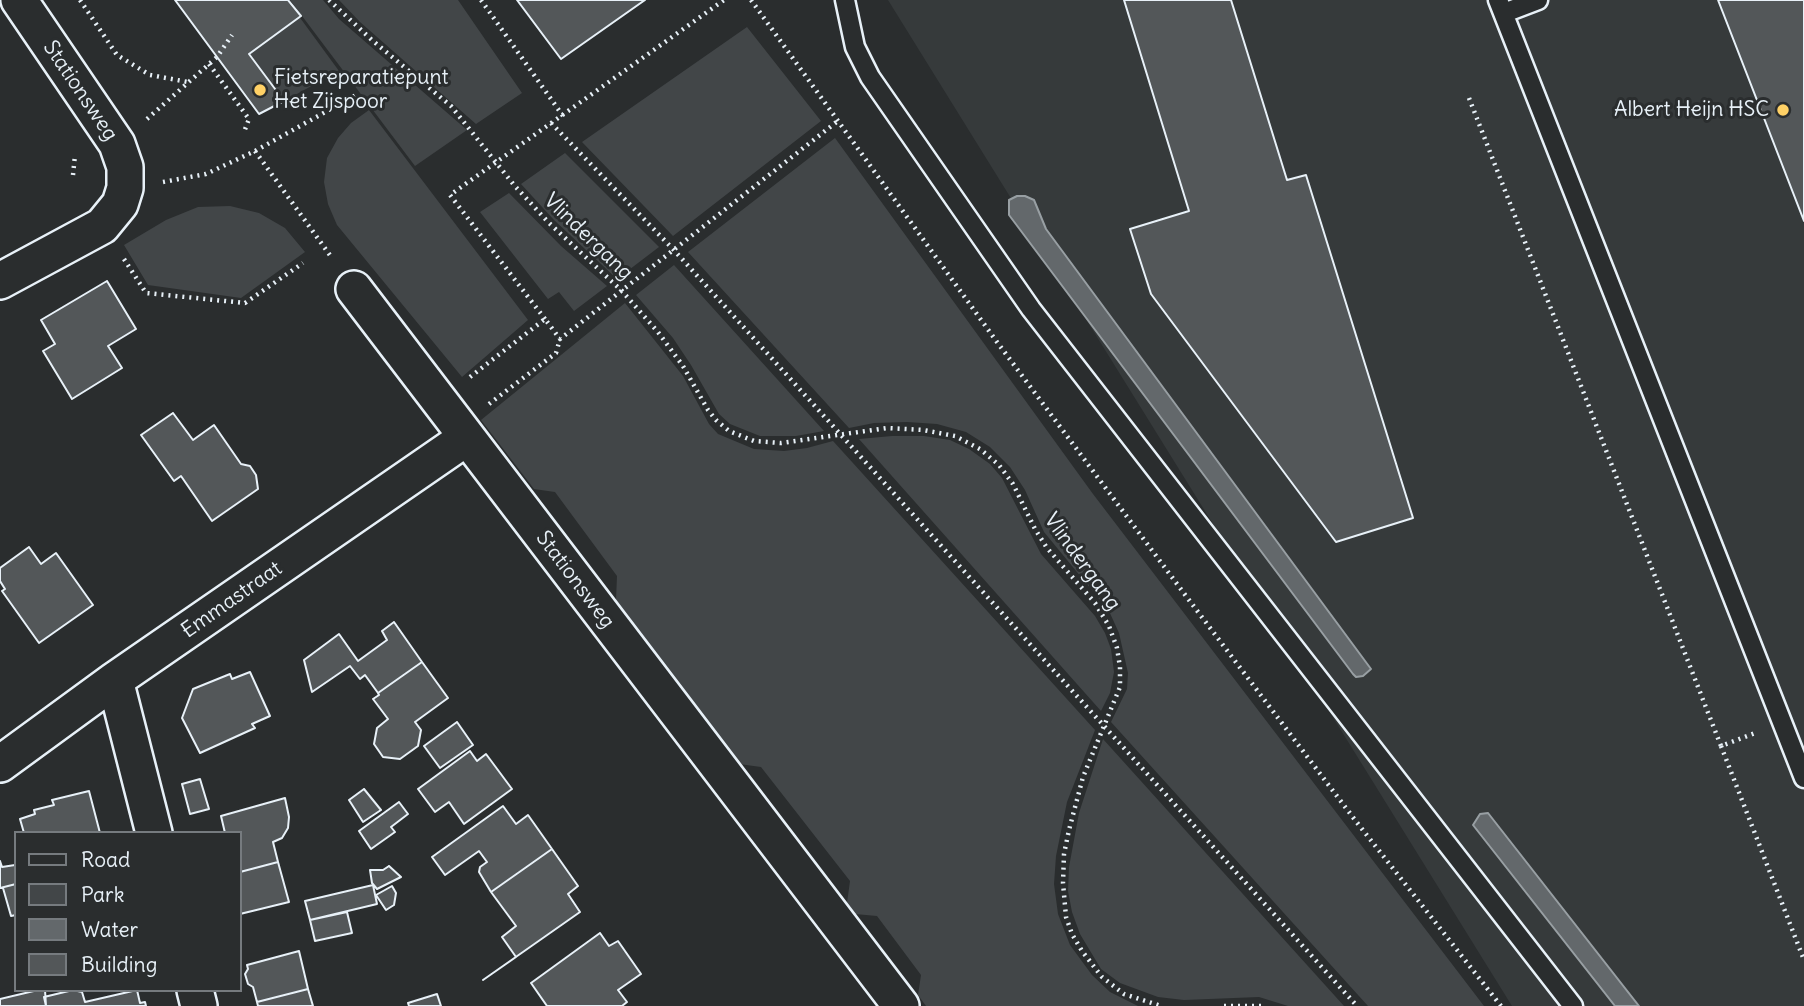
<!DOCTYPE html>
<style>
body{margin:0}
#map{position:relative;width:1804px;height:1006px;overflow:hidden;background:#2a2d2e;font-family:Delius,sans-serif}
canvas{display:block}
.legend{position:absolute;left:14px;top:831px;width:228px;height:161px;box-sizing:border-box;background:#2a2d2e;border:2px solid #767b7f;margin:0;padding:9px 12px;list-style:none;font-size:21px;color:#e8f1f8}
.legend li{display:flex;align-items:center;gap:14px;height:35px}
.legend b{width:35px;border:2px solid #767b7f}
</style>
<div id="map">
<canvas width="1804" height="1006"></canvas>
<ul class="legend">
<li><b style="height:9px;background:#2a2d2e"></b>Road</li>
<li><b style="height:19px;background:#424648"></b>Park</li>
<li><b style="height:19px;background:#63686b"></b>Water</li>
<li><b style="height:19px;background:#535759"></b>Building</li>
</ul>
</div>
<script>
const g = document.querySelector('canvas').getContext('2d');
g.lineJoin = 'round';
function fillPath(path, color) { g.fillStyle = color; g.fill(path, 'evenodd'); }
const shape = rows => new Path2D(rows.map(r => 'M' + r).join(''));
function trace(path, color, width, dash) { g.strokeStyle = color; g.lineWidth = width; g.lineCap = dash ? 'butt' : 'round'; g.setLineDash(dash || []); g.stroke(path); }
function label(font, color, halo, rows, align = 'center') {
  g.font = font + ' Delius,sans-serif'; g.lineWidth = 6; g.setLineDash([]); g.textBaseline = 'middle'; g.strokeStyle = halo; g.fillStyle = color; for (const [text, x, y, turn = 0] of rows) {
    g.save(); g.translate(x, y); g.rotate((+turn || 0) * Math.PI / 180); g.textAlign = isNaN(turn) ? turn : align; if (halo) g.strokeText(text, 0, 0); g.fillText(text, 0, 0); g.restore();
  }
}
fillPath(shape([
 [888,0,1804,0,1804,1006,1512,1006]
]), '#363a3b');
fillPath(shape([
 [287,0,339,71,284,101,249,54,237,50],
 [290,0,323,0,339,19,467,130,415,166],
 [339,0,458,0,522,93,476,124,360,22],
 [747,27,821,121,673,236,582,142],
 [369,110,528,320,462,377,337,225,328,204,324,182,327,158,338,138,351,123],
 [835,138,1093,494,1484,1006,1368,1006,1111,722,1127,689,1128,673,1119,633,1109,611,1044,532,1025,490,1010,467,990,447,966,432,937,424,907,422,874,423,849,428,688,252],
 [565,153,659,247,617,279,554,220,521,184],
 [509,193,561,246,607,286,574,311,559,292,548,299,480,212],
 [230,206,259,213,285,228,305,252,241,298,148,285,124,245,166,220,198,207],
 [674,265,824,431,796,436,760,436,730,424,719,414,691,365,673,338,636,295],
 [625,303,683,376,709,424,718,434,754,449,784,451,807,448,833,441,1095,730,1067,802,1056,856,1054,884,1058,914,1070,945,1092,975,1110,992,1138,1006,926,1006,918,995,921,975,877,916,855,914,847,903,850,881,761,767,739,764,616,600,617,576,555,492,534,489,481,420],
 [892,436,924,436,950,440,969,449,990,464,1002,478,1041,554,1095,616,1105,633,1111,649,1114,672,1110,693,1101,711,859,439],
 [1103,739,1344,1006,1288,1006,1259,997,1184,1000,1158,997,1120,983,1101,969,1080,934,1072,912,1068,891,1069,867,1079,813]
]), '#424648');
const water = shape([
 [1017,196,1025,196,1034,200,1046,229,1371,669,1363,676,1356,677,1353,674,1009,215,1009,200,1017,196],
 [1488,813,1639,1006,1615,1006,1473,825,1480,814,1488,813]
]);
fillPath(water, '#63686b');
trace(water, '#989fa3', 2);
const building = shape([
 [175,0,288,0,301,16,249,54,284,101,259,114,175,0],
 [517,0,645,0,561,59,517,0],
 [1124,0,1231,0,1287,180,1306,175,1413,518,1336,542,1151,294,1130,229,1189,211,1124,0],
 [1718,0,1804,0,1804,221,1718,0],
 [107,281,136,329,108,346,122,368,72,399,43,351,55,344,41,320,107,281],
 [173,413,193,440,214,425,241,464,250,466,256,475,258,489,212,521,181,476,174,481,141,435,173,413],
 [29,547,41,564,56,553,93,605,39,643,2,591,5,589,0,581,0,568,29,547],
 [394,622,422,662,378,693,365,675,360,679,350,666,312,692,304,660,339,634,358,661,387,640,382,631,394,622],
 [422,662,448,698,415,722,421,730,418,746,400,759,383,757,374,744,377,728,388,719,373,699,379,695,378,693,422,662],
 [250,672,270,716,252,724,255,728,200,753,182,718,193,689,230,674,232,679,250,672],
 [457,722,473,745,440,768,424,746,457,722],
 [470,751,477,761,486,754,512,789,464,824,449,802,435,812,418,789,470,751],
 [200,779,209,809,190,814,182,784,200,779],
 [364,789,381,810,363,822,349,800,364,789],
 [89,791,100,833,24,833,20,819,35,814,34,810,54,805,52,800,89,791],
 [285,798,289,817,288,828,282,838,273,842,278,862,240,872,240,833,225,833,221,816,285,798],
 [399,802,408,814,391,827,395,832,371,849,359,831,399,802],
 [503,806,516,824,528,815,552,849,491,892,479,872,480,867,487,862,479,851,445,875,432,857,503,806],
 [552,849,578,886,568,894,580,912,483,980,516,957,502,937,516,926,491,892,552,849],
 [0,861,2,867,15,865,16,884,0,888,0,861],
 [278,862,289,902,240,914,240,872,278,862],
 [389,866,401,877,377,889,372,883,370,870,383,870,389,866],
 [16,884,16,915,11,916,3,888,0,888,16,884],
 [373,885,377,904,310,920,305,901,373,885],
 [392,886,396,893,394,905,386,910,376,895,392,886],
 [347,912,352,933,315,941,310,920,347,912],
 [600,933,609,946,618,941,641,974,618,990,627,1002,622,1006,547,1006,531,983,600,933],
 [299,951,308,989,257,1002,253,987,248,984,245,974,248,969,247,965,299,951],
 [308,989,313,1006,258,1006,257,1002,308,989],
 [38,990,45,990,46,1006,0,1006,0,999,38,990],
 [73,990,82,992,85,1002,137,990,140,1003,145,1002,146,1006,46,1006,44,997,73,990],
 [437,994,441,1006,409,1006,408,1003,437,994]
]);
fillPath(building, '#535759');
trace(building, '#e8f1f8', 2);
const service = shape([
 [845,0,855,47,870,77,1031,309,1573,1006],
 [1498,0,1804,778],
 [1504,13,1538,0]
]);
const minor = shape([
 [0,281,102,226,120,204,125,188,125,167,117,144,19,0],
 [354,289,901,1006],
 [115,680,154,833],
 [0,764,115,680,466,438],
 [195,990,199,1006]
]);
trace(service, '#e8f1f8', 23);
trace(minor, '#e8f1f8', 40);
trace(shape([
 [80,0,117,55,150,75,188,82],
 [329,0,373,41,451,106,514,185,548,222,622,291,658,332,683,366,708,410,716,420,729,431,754,441,781,443,887,428,923,430,955,436,980,449,999,465,1013,484,1035,529,1047,548,1095,603,1109,626,1117,648,1120,667,1120,687,1083,777,1069,830,1064,854,1063,883,1066,917,1072,934,1082,951,1102,977,1124,994,1161,1006],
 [481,0,563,116],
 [751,0,997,342,1186,596,1355,820,1501,1006],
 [209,64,249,119,244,132],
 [1469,98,1721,746,1755,733],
 [147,119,217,57,232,35],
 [551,123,673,249,1357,1006],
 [255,151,332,258],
 [73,175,75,155],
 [163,182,206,174,255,151,356,95],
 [124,259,146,293,245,303,303,263],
 [545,319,450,195,724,0],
 [470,377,545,319,560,339,839,120],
 [489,404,556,353,560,339],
 [1721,746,1804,960],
 [1224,1006,1263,1006]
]), '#e8f1f8', 4.5, [2, 5]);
trace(service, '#2a2d2e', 18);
trace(minor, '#2a2d2e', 35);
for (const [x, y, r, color] of [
 [260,90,7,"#ffd166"],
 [1783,110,7,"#ffd166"]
]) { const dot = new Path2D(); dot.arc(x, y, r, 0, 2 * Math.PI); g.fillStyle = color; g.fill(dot); trace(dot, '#2a2d2e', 2.5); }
label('21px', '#e8f1f8', '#2a2d2e', [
 ["Fietsreparatiepunt",274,78],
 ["Het Zijspoor",274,102],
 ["Albert Heijn HSC",1769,110,"right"]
], 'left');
label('21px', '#e8f1f8', '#2a2d2e', [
 ["Stationsweg",80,91,56],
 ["Vlindergang",588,237,44],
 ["Vlindergang",1082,562,54],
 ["Stationsweg",575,580,53],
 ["Emmastraat",232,600,-35]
]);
</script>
